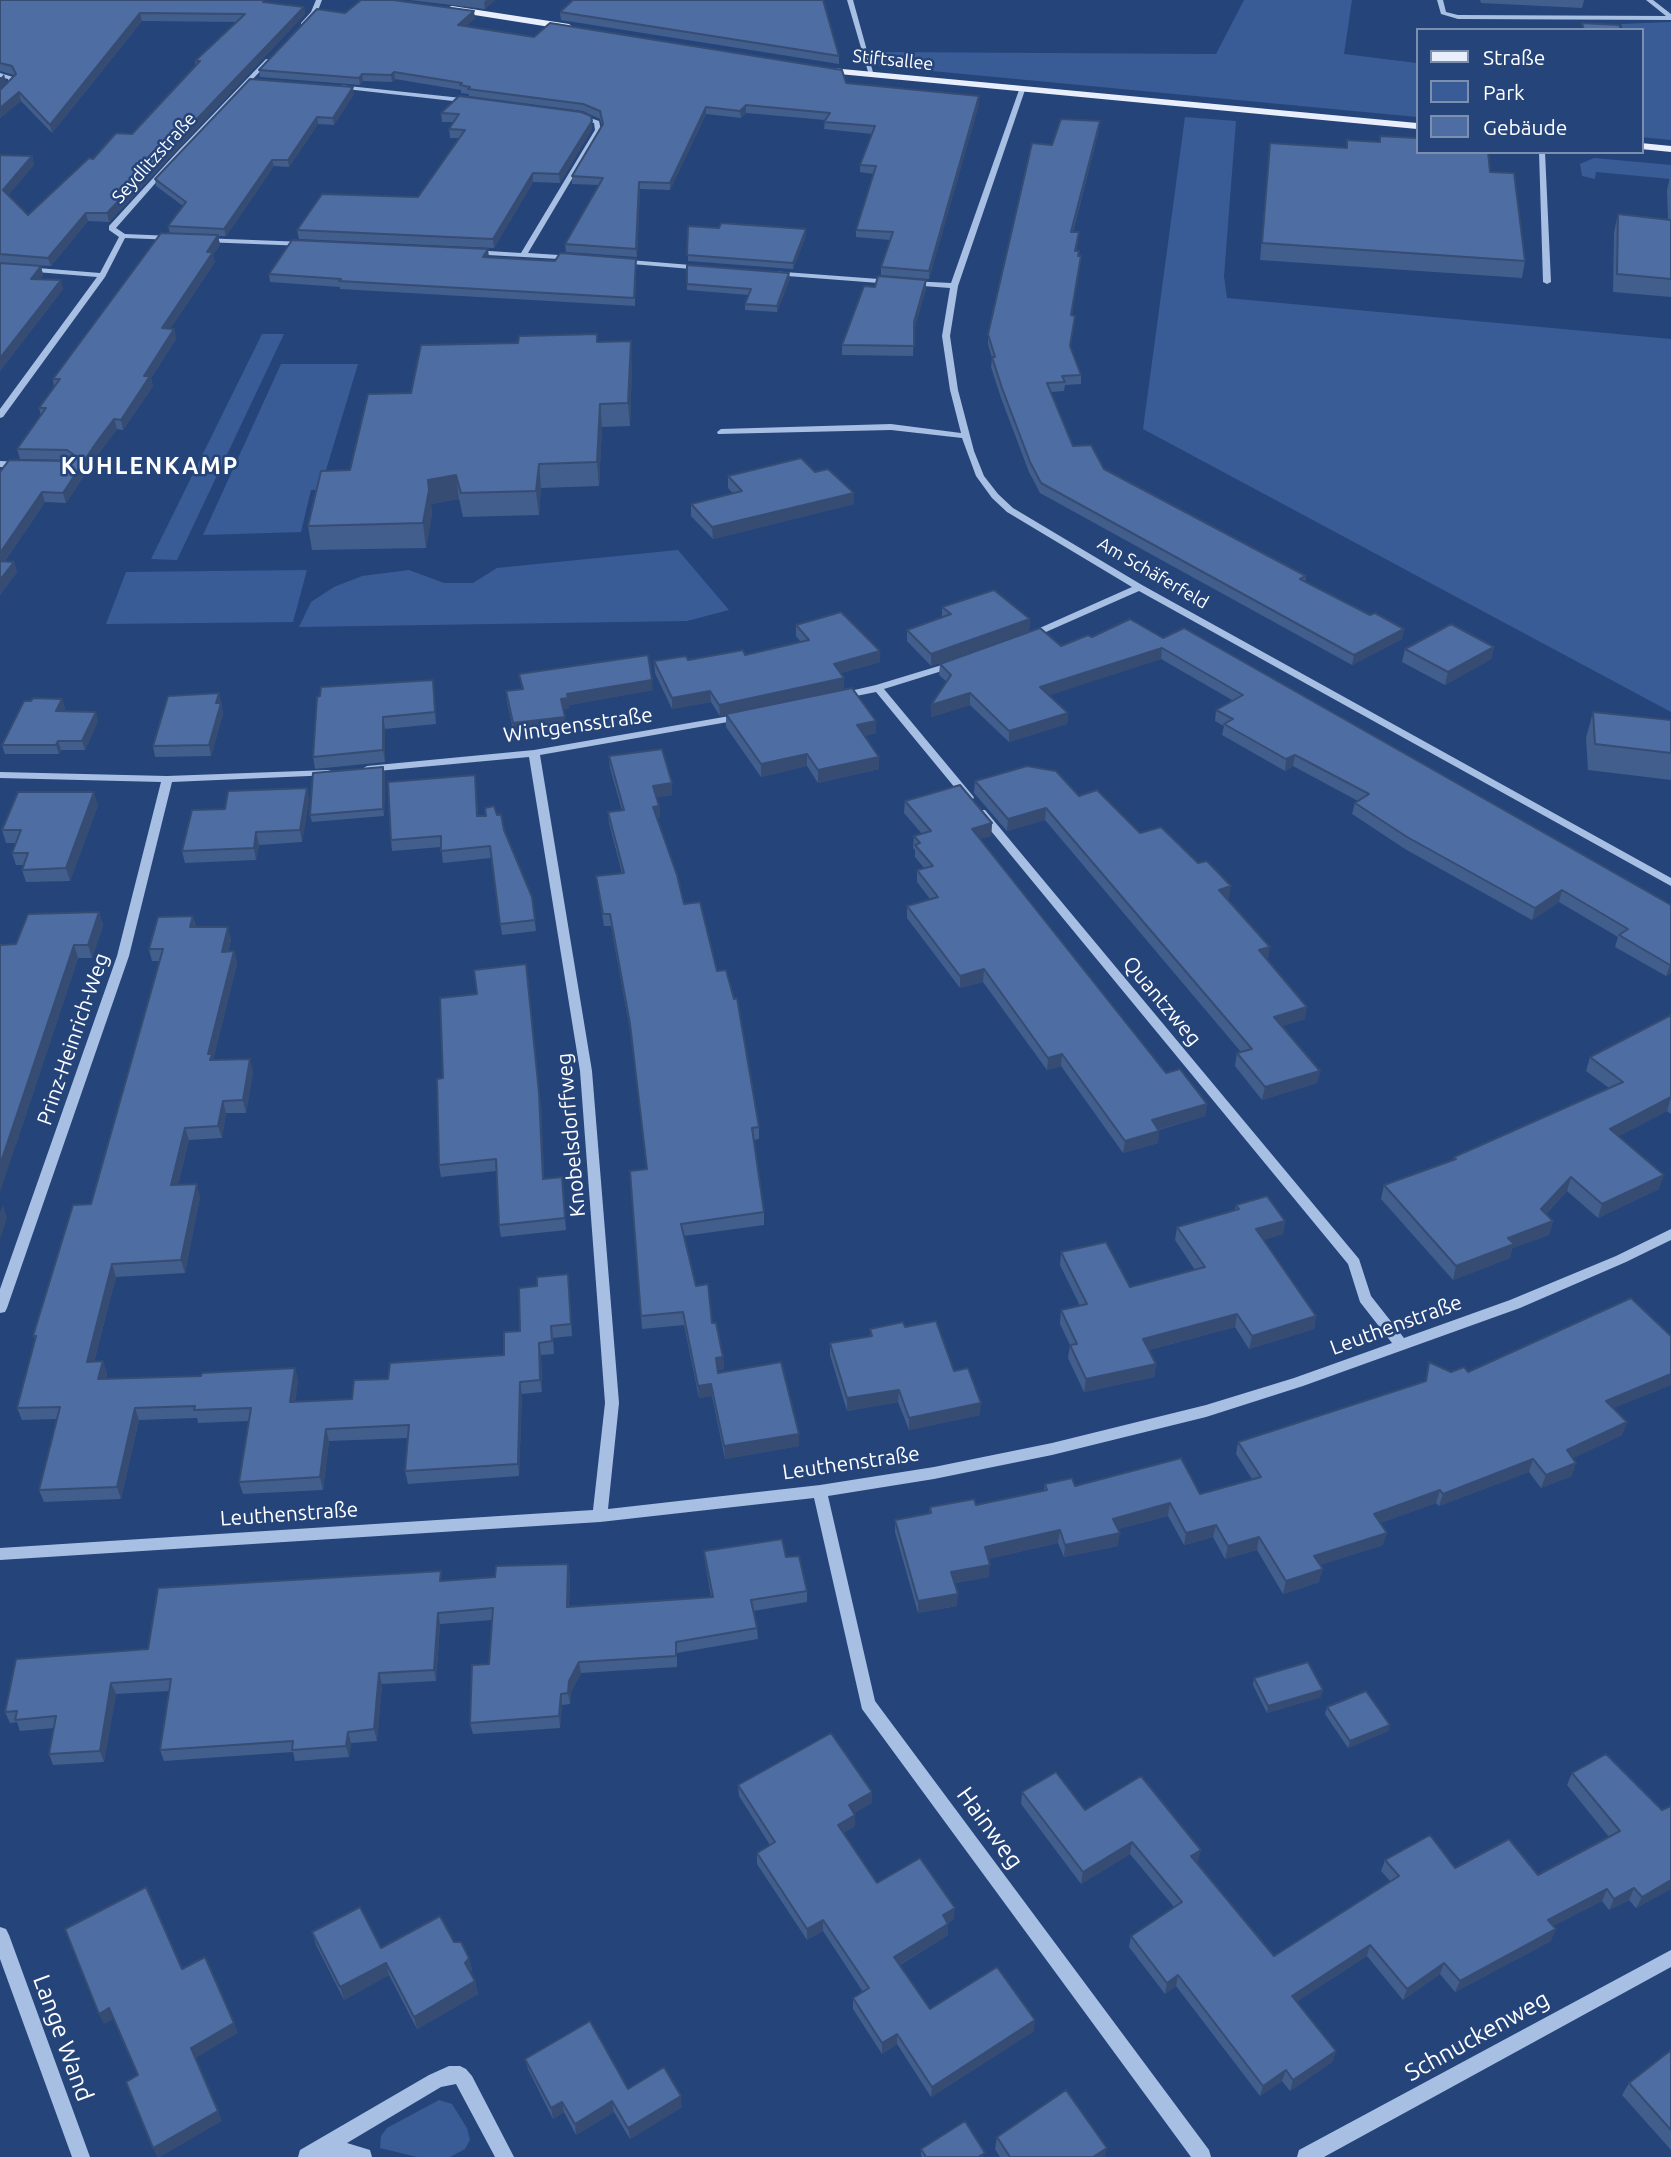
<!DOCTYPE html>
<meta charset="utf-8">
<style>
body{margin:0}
#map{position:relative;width:1671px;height:2157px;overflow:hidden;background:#25447a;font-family:Ubuntu,sans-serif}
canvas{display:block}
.legend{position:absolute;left:1416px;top:28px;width:228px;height:126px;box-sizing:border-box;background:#25447a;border:2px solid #7c8faf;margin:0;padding:9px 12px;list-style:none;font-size:21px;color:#fff}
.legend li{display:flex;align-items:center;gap:14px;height:35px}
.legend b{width:35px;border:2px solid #7c8faf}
</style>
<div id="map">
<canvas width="1671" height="2157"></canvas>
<ul class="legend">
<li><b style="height:9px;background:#e8eefc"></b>Straße</li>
<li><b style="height:19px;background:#395c97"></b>Park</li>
<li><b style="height:19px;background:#4d6da3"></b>Gebäude</li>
</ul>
</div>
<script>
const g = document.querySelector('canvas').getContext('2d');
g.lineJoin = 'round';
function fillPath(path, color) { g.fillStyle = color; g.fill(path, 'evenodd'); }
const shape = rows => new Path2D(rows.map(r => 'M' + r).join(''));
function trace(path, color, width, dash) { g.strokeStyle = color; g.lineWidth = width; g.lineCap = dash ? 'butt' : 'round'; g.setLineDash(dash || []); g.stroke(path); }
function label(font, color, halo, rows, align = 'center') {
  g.font = font + ' Ubuntu,sans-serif'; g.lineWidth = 5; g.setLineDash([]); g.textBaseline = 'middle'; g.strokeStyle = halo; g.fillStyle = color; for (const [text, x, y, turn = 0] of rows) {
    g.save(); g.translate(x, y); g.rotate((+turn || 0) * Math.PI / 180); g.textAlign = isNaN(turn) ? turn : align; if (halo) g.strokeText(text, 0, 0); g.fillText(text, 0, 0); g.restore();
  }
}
fillPath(shape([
 [1244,0,1352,0,1344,54,1417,63,1417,117,879,66,876,52,1216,54],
 [1671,22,1671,140,1641,137,1641,93,1644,93,1641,83,1641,30,1623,30,1621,24],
 [1185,117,1236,121,1224,276,1227,298,1671,339,1671,712,1143,429],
 [1594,158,1671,165,1671,179,1596,172,1595,179,1582,176,1580,164],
 [262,334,284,334,177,560,151,559],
 [281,364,358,364,320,490,311,490,301,532,203,535],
 [678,550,729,610,687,621,299,627,311,602,334,587,362,576,409,570,444,583,473,583,497,568],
 [307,570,293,622,106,624,126,572],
 [439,2100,452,2104,467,2128,470,2140,465,2149,450,2157,417,2157,380,2148,381,2136,387,2128]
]), '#395c97');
fillPath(shape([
 [316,0,322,0,317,13,305,25,301,25,301,23,311,12,316,0],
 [847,0,853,0,874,76,869,75,847,0],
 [1437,0,1443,0,1446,12,1458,15,1666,16,1646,0,1653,0,1671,14,1671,20,1458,19,1441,14,1437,0],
 [266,59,271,60,181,154,116,228,125,234,172,236,175,236,175,240,125,238,105,277,3,417,0,418,0,409,97,277,0,269,0,265,100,273,119,237,109,230,109,226,177,152,266,59],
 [0,73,13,77,15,83,0,98,0,92,9,83,8,79,0,77,0,73],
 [339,85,471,99,474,101,471,103,337,88,336,87,339,85],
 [1022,88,1025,90,958,286,950,336,958,390,974,451,984,476,998,494,1013,508,1142,585,1671,878,1671,886,1139,591,1030,639,1024,639,1024,635,1132,587,1007,512,992,498,976,476,962,438,891,430,718,434,717,432,721,429,891,424,961,433,950,390,942,336,950,288,910,285,906,283,910,281,951,283,1019,90,1022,88],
 [576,113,599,121,601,130,528,253,574,256,578,258,577,260,470,254,469,252,473,250,521,253,595,130,594,123,574,116,573,115,576,113],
 [1539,152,1545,152,1551,282,1547,284,1543,282,1539,152],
 [201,238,305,242,309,244,305,246,204,242,201,242,201,238],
 [617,259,703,266,707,268,703,270,620,263,617,263,617,259],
 [771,271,892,280,896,282,892,284,774,275,771,275,771,271],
 [0,461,21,462,25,465,21,468,0,467,0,461],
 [955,661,958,662,958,666,884,689,973,796,974,798,969,801,965,800,876,692,841,699,836,696,837,694,876,685,955,661],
 [741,714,746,717,745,719,540,755,592,1071,619,1403,608,1509,820,1485,934,1467,1052,1443,1206,1405,1294,1378,1392,1343,1360,1302,1348,1264,977,814,976,812,977,810,985,810,1359,1259,1371,1296,1404,1338,1510,1300,1616,1256,1671,1229,1671,1240,1626,1262,1520,1308,1303,1386,1206,1417,1052,1455,934,1479,828,1496,875,1701,1209,2150,1211,2157,1191,2157,862,1709,814,1498,600,1522,0,1560,0,1548,593,1510,605,1403,580,1071,529,757,367,772,362,769,367,766,534,750,741,714],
 [328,770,332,771,333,773,332,775,172,782,129,956,7,1308,5,1312,0,1313,0,1289,117,956,161,782,0,778,0,772,167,776,328,770],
 [0,1927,6,1929,9,1935,90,2157,72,2157,0,1959,0,1927],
 [1671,1950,1671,1967,1324,2157,1297,2157,1299,2150,1671,1950],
 [449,2066,460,2066,466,2069,472,2076,514,2157,495,2157,456,2084,441,2087,347,2143,370,2150,372,2157,298,2157,300,2150,429,2075,449,2066]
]), '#a8bfe4');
fillPath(shape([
 [452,6,569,24,573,27,569,30,449,11,449,7,452,6],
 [821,67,1417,123,1417,129,818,72,816,70,821,67],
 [1641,143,1671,146,1671,152,1641,149,1641,143]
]), '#e8eefc');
fillPath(shape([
 [0,0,268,2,304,7,305,14,109,222,88,221,51,266,16,264,41,266,43,275,40,279,63,289,0,371,0,155,32,156,34,165,8,195,28,215,93,159,132,134,196,66,195,61,236,22,142,21,52,133,21,101,0,118,0,90,14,75,0,71],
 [409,0,495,0,485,9],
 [1480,0,1584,0,1582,8,1481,3],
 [560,12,839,56,839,64,561,20],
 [345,13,475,18,466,26,979,104,929,279,881,275,881,267,890,240,856,237,856,230,874,174,860,172,860,165,872,134,824,129,825,120,746,113,741,118,706,114,670,190,640,189,637,257,566,252,565,244,599,185,572,184,572,176,602,126,600,119,583,111,469,96,469,94,461,93,461,90,395,79,392,82,363,81,360,85,260,77,259,70],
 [354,94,334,125,318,124,289,167,274,166,226,236,218,236,220,245,213,255,215,262,170,329,174,329,176,339,151,378,153,386,123,430,117,429,99,453,66,503,45,502,5,561,14,562,17,572,0,595,0,472,69,460,20,459,17,449,41,416,39,408,54,387,53,379,170,233,168,226,183,206,156,186,155,179],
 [459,96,592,129,560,183,533,182,494,248,299,239,297,230,418,197,459,138,450,138,449,129,454,122,442,122,441,113],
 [1099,130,1073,232,1078,241,1076,251,1079,256,1081,256,1072,315,1074,325,1070,347,1081,375,1081,384,1065,385,1064,391,1051,392,1073,446,1104,469,1306,576,1305,581,1370,615,1404,629,1402,639,1352,665,1040,493,1029,472,1001,398,991,367,992,358,988,344,988,334,1052,145],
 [1380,136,1490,172,1525,261,1522,278,1260,260,1270,143,1346,148,1347,140,1379,142],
 [1671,173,1671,297,1613,292,1614,232,1618,214,1668,219,1667,190],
 [688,226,806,235,793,269,688,261],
 [489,257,636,267,635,306,340,289,340,287,270,282,269,274],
 [687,265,790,279,777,312,745,310,745,304,749,295,687,290],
 [926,280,926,289,914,330,913,356,842,355,842,345,875,287],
 [597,334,597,342,632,364,630,426,602,427,599,486,541,488,539,515,463,517,459,499,431,504,432,514,426,548,312,550,308,526,411,393,518,343],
 [728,476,854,493,854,504,713,539,691,516,691,504,733,493,728,488],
 [942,607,1030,619,1029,631,931,666,907,641,907,630,942,617],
 [796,625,880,651,880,662,841,673,844,689,876,733,864,736,879,757,879,769,818,783,807,766,761,777,726,727,726,715,720,716,711,702,672,709,655,673,654,661,745,655,801,642,796,636],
 [1092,637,1163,638,1671,905,1671,973,1666,976,1615,947,1618,937,1559,902,1532,920,1405,849,1352,814,1355,803,1358,801,1293,766,1285,771,1222,735,1224,726,1215,721,1216,710,1232,700,1161,659,1048,695,1068,713,1067,724,1009,742,970,705,931,717,931,705,947,682,939,675,940,664,1061,646],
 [1494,647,1491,659,1445,685,1402,662,1405,649],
 [519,674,653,690,569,705,569,708,563,709,566,727,514,734,507,702,506,691,522,689],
 [433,680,436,724,385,729,385,762,315,769,313,757],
 [219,693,223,714,211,756,155,757,153,746],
 [62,699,65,709,63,711,98,721,85,750,61,750,59,754,5,754,2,745],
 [1593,712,1671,720,1671,780,1588,770,1586,738],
 [609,756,672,795,656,797,659,806,660,817,657,818,684,904,717,971,759,1127,759,1139,754,1140,764,1212,764,1225,684,1236,696,1286,712,1323,723,1357,724,1369,718,1370,718,1373,799,1446,725,1459,712,1396,699,1398,684,1325,642,1329,630,1171,647,1169,631,1036,611,926,604,926,596,876,622,873,609,823,608,812,622,810,610,768],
 [383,767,385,773,384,816,312,822,310,815],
 [975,781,1079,796,1140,833,1229,899,1228,899,1268,960,1267,960,1305,1019,1282,1026,1320,1071,1317,1083,1262,1100,1235,1066,1237,1053,1241,1052,1045,820,1007,831,974,793],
 [476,786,478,816,504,830,532,897,536,931,502,935,491,858,443,863,441,847,392,851,391,840],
 [307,788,309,800,302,842,259,845,256,860,185,863,182,851,225,809],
 [905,801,992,823,991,836,979,839,1166,1073,1207,1104,1205,1116,1159,1130,1158,1143,1123,1153,1061,1066,1047,1070,983,982,960,988,907,918,907,906,930,899,917,882,917,870,924,868,915,857,915,850,913,848,914,836,922,834,904,813],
 [98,805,70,881,26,882,22,870,24,865,16,865,12,853,16,843,6,843,2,830],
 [99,912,103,925,92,958,78,958,16,1144,16,944],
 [193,916,196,927,231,939,228,952,234,951,237,964,213,1060,253,1071,246,1113,226,1113,222,1138,189,1140,178,1185,200,1197,185,1273,116,1277,94,1362,103,1361,107,1374,106,1379,201,1376,295,1368,298,1381,295,1402,352,1399,388,1379,504,1355,520,1331,569,1286,572,1336,553,1338,554,1354,541,1355,542,1392,522,1394,519,1476,408,1484,405,1471,408,1438,329,1441,323,1490,243,1494,239,1482,249,1421,198,1423,197,1418,139,1420,121,1499,44,1502,39,1490,57,1419,22,1420,17,1408,35,1339,33,1336,91,1204,159,961,152,961,149,949],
 [1671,1015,1671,1114,1667,1111,1619,1136,1659,1189,1598,1218,1567,1191,1546,1214,1553,1221,1549,1235,1512,1248,1510,1258,1453,1280,1381,1199,1384,1185,1453,1160,1454,1157,1609,1088,1586,1071,1590,1057],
 [541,1105,544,1179,562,1177,566,1230,501,1237,499,1225,496,1171,441,1177,439,1165],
 [1236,1205,1285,1221,1283,1234,1263,1240,1316,1316,1314,1329,1249,1349,1235,1327,1149,1350,1156,1364,1154,1377,1084,1392,1068,1358,1070,1345,1060,1324,1061,1310,1080,1306,1060,1265,1061,1252,1130,1287,1195,1270,1175,1240,1177,1227,1235,1210],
 [870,1329,954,1371,980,1415,909,1430,898,1402,847,1411,830,1355,830,1343,870,1337],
 [1429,1362,1451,1372,1468,1372,1671,1385,1613,1408,1627,1422,1622,1435,1573,1458,1572,1476,1541,1488,1529,1472,1439,1506,1436,1503,1380,1523,1383,1545,1320,1565,1319,1582,1283,1594,1257,1550,1225,1559,1213,1537,1184,1545,1168,1516,1118,1529,1118,1546,1064,1557,1058,1543,988,1559,989,1577,955,1583,957,1606,918,1613,895,1532,895,1520,929,1513,930,1507,976,1505,1044,1490,1045,1484,1200,1494,1252,1479,1236,1454,1238,1442,1425,1381],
 [704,1551,786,1557,807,1591,807,1602,753,1611,757,1628,758,1639,677,1653,677,1667,581,1673,571,1692,570,1704,562,1705,560,1728,473,1734,470,1723,489,1664,492,1620,440,1624,436,1681,382,1684,377,1741,351,1743,349,1757,295,1761,293,1752,164,1761,160,1750,169,1691,116,1694,104,1762,53,1765,49,1754,54,1728,20,1731,17,1722,10,1723,5,1712,148,1649,443,1581,495,1577,568,1564,570,1575,569,1606,711,1597,705,1562],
 [1254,1678,1321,1697,1267,1713,1253,1685],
 [1327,1707,1390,1725,1388,1731,1348,1748,1325,1714],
 [1572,1773,1662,1810,1671,1806,1671,1889,1636,1908,1629,1900,1609,1910,1602,1901,1553,1926,1551,1941,1455,1992,1440,1974,1403,2000,1367,1956,1296,2002,1336,2051,1332,2062,1290,2091,1282,2081,1260,2096,1176,1986,1165,1994,1129,1947,1131,1936,1174,1907,1130,1854,1081,1884,1021,1804,1022,1792,1085,1810,1198,1861,1197,1862,1274,1956,1390,1881,1381,1871,1385,1860,1455,1868,1538,1875,1609,1837,1567,1785],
 [738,1785,872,1792,872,1803,854,1813,855,1826,843,1833,877,1883,954,1919,948,1923,948,1935,900,1965,930,2009,1034,2031,931,2097,897,2044,882,2054,853,2009,853,1998,863,1992,823,1931,807,1940,757,1864,757,1853,770,1845,739,1796],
 [312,1932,381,1948,454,1942,469,1958,472,1970,470,1973,475,1981,478,1994,417,2029,389,1975,344,2000,316,1945],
 [1671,2050,1671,2150,1622,2095,1629,2083],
 [525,2059,628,2089,682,2107,630,2139,614,2112,576,2135,564,2112,553,2119,528,2069],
 [997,2137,1105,2157,1000,2157,995,2149],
 [921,2149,985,2157,922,2157,921,2155]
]), '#425e8c');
fillPath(shape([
 [486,0,495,0,485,9,484,2],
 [304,7,305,14,109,222,107,213],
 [474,11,475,18,459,32,458,25],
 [140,13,142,21,52,133,50,125],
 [394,72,395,79,392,82,391,75],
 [4,74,6,82,0,89,0,79],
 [362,74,363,81,360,85,359,78],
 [353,87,354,94,334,125,333,118],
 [19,92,21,101,0,118,0,108],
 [979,96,979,104,929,279,929,271],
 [746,105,746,113,741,118,740,111],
 [706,107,706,114,670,190,670,183],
 [317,117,318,124,289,167,288,160],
 [592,121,592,129,560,183,559,174],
 [1100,121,1099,130,1070,241,1071,232],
 [32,156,34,165,5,199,3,190],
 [272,160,274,166,226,236,224,229],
 [533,173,533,182,494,248,493,239],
 [639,182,640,189,637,257,636,249],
 [86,213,88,221,51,266,48,258],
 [806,229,806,235,793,269,793,263],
 [218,235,220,245,213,255,215,262,164,338,162,328],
 [488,249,489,257,483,257],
 [1081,256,1080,265,1070,325,1071,315],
 [41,266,43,275,33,288,31,279],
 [789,273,790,279,777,312,777,306],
 [61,280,63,289,0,371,0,358],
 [926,280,926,289,914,331,914,322],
 [174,329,176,339,151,378,153,386,123,430,121,420,144,376],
 [631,341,632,364,630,426,628,403],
 [600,404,602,427,599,486,597,462],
 [114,419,117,429,99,453,66,503,63,493,96,443],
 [539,464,541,488,539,515,536,491],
 [456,475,459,499,431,504,432,514,426,548,423,523,428,480],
 [42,492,45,502,0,568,0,553],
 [854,493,854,504,713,539,712,527],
 [14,562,17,572,0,595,0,580],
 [1030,619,1029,631,931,666,931,654],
 [1404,629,1402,639,1352,665,1354,655],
 [1494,647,1491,659,1445,685,1448,672],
 [1162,648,1161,659,1039,699,1040,687],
 [880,651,880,662,834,675,834,664],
 [844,678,844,689,720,716,719,705],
 [652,680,653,690,569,705,569,708,562,709,561,699,567,694],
 [710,691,711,702,672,709,672,698],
 [219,693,223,714,211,756,209,745,216,703],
 [970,693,970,705,931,717,931,705],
 [62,699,65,709,59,721,56,711],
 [96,712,98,721,85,750,82,741],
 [1068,713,1067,724,1009,742,1009,731],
 [383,717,385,729,385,762,383,750],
 [565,717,566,727,514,734,513,723],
 [876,721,876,733,857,738,857,725],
 [58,741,61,750,59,754,56,745],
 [807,754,807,766,761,777,761,764],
 [1295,755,1293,766,1285,771,1286,759],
 [879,757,879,769,818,783,818,770],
 [383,767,385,773,384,816,383,809],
 [672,783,672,795,654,798,653,786],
 [307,788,309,800,302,842,300,830],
 [94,792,98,805,70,881,66,868],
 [659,806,660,817,654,818,653,807],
 [1046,808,1045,820,1007,831,1008,819],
 [992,823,991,836,971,841,972,829],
 [256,832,259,845,256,860,254,848],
 [1231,886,1229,899,1218,902,1219,890],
 [1562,890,1559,902,1532,920,1535,908],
 [99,912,103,925,92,958,88,945],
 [193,916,196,929,190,927],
 [228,927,231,939,225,964,222,952],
 [74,945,78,958,0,1192,0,1165],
 [1270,947,1268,960,1257,963,1259,950],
 [234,951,237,964,213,1060,213,1072,208,1054],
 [526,964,541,1105,545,1191],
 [1671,964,1671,973,1666,976,1670,965],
 [984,969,983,982,960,988,960,976],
 [1307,1007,1305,1019,1272,1029,1274,1017],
 [1062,1054,1061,1066,1047,1070,1048,1058],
 [250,1059,253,1071,246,1113,243,1100],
 [1320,1071,1317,1083,1262,1100,1265,1087],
 [1671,1097,1667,1111,1606,1143,1610,1129],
 [223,1101,226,1113,222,1138,218,1126],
 [1207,1104,1205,1116,1150,1132,1152,1120],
 [185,1128,189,1140,175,1198,171,1185],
 [1159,1131,1158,1143,1123,1153,1125,1141],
 [1664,1175,1659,1189,1598,1218,1602,1204],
 [1571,1177,1567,1191,1537,1223,1541,1209],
 [197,1184,200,1197,185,1273,181,1260],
 [3,1205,7,1218,0,1239,0,1212],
 [1285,1221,1283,1234,1253,1243,1256,1229],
 [1553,1221,1549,1235,1512,1248,1510,1258,1453,1280,1456,1266,1508,1238],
 [112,1264,116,1277,91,1374,87,1362],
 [1237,1314,1235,1327,1141,1352,1143,1339],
 [1316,1316,1314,1329,1249,1349,1252,1336],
 [539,1343,541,1355,542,1392,540,1380],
 [723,1357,724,1369,717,1370,716,1358],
 [103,1361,107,1374,103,1392,98,1379],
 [1156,1364,1154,1377,1084,1392,1086,1379],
 [295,1368,298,1381,293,1415,290,1402],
 [1671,1374,1671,1385,1601,1413,1606,1401],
 [520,1382,522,1394,519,1476,518,1464],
 [711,1384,712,1396,699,1398,698,1386],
 [899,1390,898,1402,847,1411,847,1398],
 [981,1403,980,1415,909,1430,909,1418],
 [135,1408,139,1420,121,1499,117,1487],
 [1627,1422,1622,1435,1563,1463,1567,1450],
 [326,1429,329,1441,323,1490,320,1477],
 [799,1434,799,1446,725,1459,724,1446],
 [1533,1459,1529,1472,1439,1506,1443,1494],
 [1576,1463,1572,1476,1541,1488,1546,1475],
 [1440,1490,1436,1503,1371,1526,1374,1514],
 [1170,1503,1168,1516,1111,1531,1113,1519],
 [1216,1525,1213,1537,1184,1545,1186,1533],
 [1060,1530,1058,1543,984,1560,985,1547],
 [1120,1533,1118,1546,1064,1557,1065,1545],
 [1387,1533,1383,1545,1311,1568,1314,1556],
 [1259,1537,1257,1550,1225,1559,1228,1546],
 [568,1564,570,1575,568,1618,567,1607],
 [990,1565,989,1577,950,1584,951,1572],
 [1323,1569,1319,1582,1283,1594,1286,1581],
 [958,1594,957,1606,918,1613,918,1601],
 [438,1613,440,1624,436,1681,434,1670],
 [579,1662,581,1673,571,1692,570,1704,568,1693,569,1681],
 [379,1673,382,1684,377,1741,374,1729],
 [111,1683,116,1694,104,1762,100,1751],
 [1323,1690,1321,1697,1267,1713,1268,1706],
 [561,1694,562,1705,560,1728,559,1716],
 [1390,1725,1388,1731,1348,1748,1350,1741],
 [348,1732,351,1743,349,1757,346,1746],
 [872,1792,872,1803,849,1816,849,1805],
 [855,1815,855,1826,838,1836,838,1825],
 [1132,1842,1130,1854,1081,1884,1083,1872],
 [1201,1850,1198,1861,1189,1867,1191,1856],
 [1671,1880,1671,1889,1636,1908,1642,1897],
 [1634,1888,1629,1900,1609,1910,1614,1899],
 [1607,1889,1602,1901,1543,1931,1548,1920],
 [955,1908,954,1919,942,1926,943,1915],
 [823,1920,823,1931,807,1940,807,1929],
 [948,1924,948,1935,894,1968,894,1957],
 [1556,1929,1551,1941,1455,1992,1460,1981],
 [1370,1945,1367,1956,1288,2007,1292,1996],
 [469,1958,472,1970,468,1976,465,1963],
 [386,1963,389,1975,344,2000,340,1987],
 [1444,1963,1440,1974,1403,2000,1407,1989],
 [1178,1975,1176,1986,1165,1994,1167,1983],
 [475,1981,478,1994,417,2029,414,2017],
 [109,2008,114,2019,104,2024,99,2014],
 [1035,2020,1034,2031,931,2097,932,2087],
 [234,2023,238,2033,196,2058,222,2121,160,2157,157,2157,153,2148,191,2048],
 [897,2034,897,2044,882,2054,882,2043],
 [1336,2051,1332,2062,1290,2091,1293,2080],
 [1286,2070,1282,2081,1260,2096,1263,2086],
 [681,2096,682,2107,630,2139,628,2128],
 [612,2101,614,2112,576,2135,575,2124],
 [562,2102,564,2112,553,2119,551,2108],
 [1107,2148,1105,2157,1093,2157]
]), '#364c72');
const building = shape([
 [0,0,264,0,263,2,304,7,107,213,86,213,48,258,0,254,0,155,32,156,3,190,28,215,89,158,93,159,116,133,132,134,200,61,195,61,245,14,140,13,50,125,19,92,0,108,0,90,16,74,12,66,0,63,0,0],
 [361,0,393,0,474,11,458,25,534,37,550,23,842,70,846,83,979,96,929,271,881,267,893,232,856,230,876,166,860,165,875,126,824,122,830,113,746,105,740,111,706,107,670,183,639,182,636,249,565,244,603,178,572,176,603,124,600,111,583,104,468,89,470,87,460,85,462,83,394,72,391,75,362,74,359,78,259,70,317,9,345,13,361,0],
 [573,0,823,0,839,56,560,12,573,0],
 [1582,23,1619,25,1621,30,1584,30,1582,23],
 [250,79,353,87,333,118,317,117,288,160,272,160,224,229,168,226,186,202,155,179,250,79],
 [459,96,581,112,591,116,592,121,559,174,533,173,493,239,297,230,322,194,418,197,465,130,449,129,459,114,441,113,459,96],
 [1061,119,1100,121,1071,232,1079,232,1075,251,1079,251,1078,256,1081,256,1071,315,1075,316,1070,346,1081,375,1062,376,1065,382,1047,383,1073,446,1091,445,1104,469,1306,576,1300,579,1370,615,1375,613,1404,629,1354,655,1041,483,1030,462,1002,388,992,357,995,357,988,334,1032,143,1052,145,1061,119],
 [1380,136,1417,138,1417,152,1488,152,1490,172,1514,173,1525,261,1262,243,1270,143,1347,148,1347,140,1380,142,1380,136],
 [1618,214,1671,220,1671,279,1617,274,1618,214],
 [721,223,806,229,793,263,687,255,688,226,719,228,721,223],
 [161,233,218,235,207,252,213,252,162,328,174,329,144,376,150,376,121,420,114,419,96,443,63,493,42,492,0,553,0,472,9,460,67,461,73,458,73,454,67,450,17,449,46,408,39,408,60,379,53,379,161,233],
 [292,240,488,249,483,257,555,261,560,253,636,259,634,298,339,281,341,279,269,274,292,240],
 [0,263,41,266,31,279,61,280,0,358,0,263],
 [687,265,789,273,777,306,745,304,751,289,687,284,687,265],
 [878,276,926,280,914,322,914,346,842,345,864,286,875,287,878,276],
 [597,334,597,342,631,341,628,403,600,404,597,462,539,464,536,491,461,493,456,475,428,480,429,490,423,523,308,526,321,471,350,470,368,394,411,393,421,345,518,343,519,336,597,334],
 [801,458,815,472,828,469,854,493,712,527,691,504,742,491,728,476,801,458],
 [0,561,14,562,0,580,0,561],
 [994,590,1030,619,931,654,907,630,951,614,942,607,994,590],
 [841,612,880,651,834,664,844,678,719,705,710,691,672,698,654,661,686,656,688,660,743,650,745,655,809,640,796,625,841,612],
 [1130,619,1163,638,1184,628,1671,905,1671,964,1670,965,1619,935,1628,929,1562,890,1535,908,1407,837,1355,803,1369,794,1295,755,1286,759,1224,724,1233,719,1216,710,1243,695,1162,648,1040,687,1068,713,1009,731,970,693,931,705,951,675,940,664,1040,628,1061,646,1088,635,1092,637,1130,619],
 [1451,624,1494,647,1448,672,1405,649,1451,624],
 [648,655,652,680,567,694,568,698,561,699,565,717,513,723,506,691,523,689,519,674,648,655],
 [433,680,435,712,383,717,383,750,313,757,317,697,320,696,321,687,433,680],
 [852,688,876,721,857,725,879,757,818,770,807,754,761,764,726,714,852,688],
 [219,693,216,703,221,703,209,745,153,746,168,696,219,693],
 [33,698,62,699,56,711,96,712,82,741,58,741,56,745,2,745,24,701,31,701,33,698],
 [1593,712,1671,720,1671,753,1595,744,1593,712],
 [662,749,672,783,653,786,659,806,653,807,677,875,684,904,700,902,717,971,726,970,734,999,737,998,759,1127,752,1128,764,1212,681,1224,696,1286,708,1284,712,1323,716,1323,723,1357,716,1358,718,1373,781,1362,799,1434,724,1446,711,1384,698,1386,683,1312,641,1316,630,1171,647,1169,630,1024,610,914,603,914,596,876,624,873,608,812,624,810,609,756,662,749],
 [1027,766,1056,771,1079,796,1097,790,1140,833,1161,827,1198,863,1207,861,1231,886,1219,890,1270,947,1259,950,1307,1007,1274,1017,1320,1071,1265,1087,1237,1053,1252,1049,1046,808,1008,819,975,781,1027,766],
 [383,767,383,809,310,815,313,773,383,767],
 [475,775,477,816,486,816,485,808,494,806,497,815,501,814,504,830,532,897,535,920,500,924,490,846,441,851,441,836,391,840,388,782,475,775],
 [960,785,992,823,972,829,1166,1073,1180,1069,1207,1104,1152,1120,1159,1131,1125,1141,1062,1054,1048,1058,984,969,960,976,907,906,938,897,917,870,933,866,915,845,920,843,914,836,931,831,905,801,960,785],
 [307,788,300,830,256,832,254,848,182,851,192,810,225,809,228,791,307,788],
 [18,792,94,792,66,868,22,870,28,853,12,853,21,830,2,830,18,792],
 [99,912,88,945,74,945,0,1165,0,945,16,944,28,914,99,912],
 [193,916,190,927,228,927,222,952,234,951,208,1054,212,1054,210,1060,250,1059,243,1100,223,1101,218,1126,185,1128,171,1185,197,1184,181,1260,112,1264,87,1362,103,1361,98,1379,201,1376,202,1373,295,1368,290,1402,352,1399,354,1380,388,1379,390,1363,504,1355,504,1332,520,1331,519,1288,537,1286,537,1277,568,1274,571,1324,551,1326,552,1341,539,1343,540,1380,520,1382,518,1464,405,1471,409,1425,326,1429,320,1477,239,1482,251,1408,194,1410,195,1406,135,1408,117,1487,39,1490,60,1407,17,1408,36,1336,33,1336,73,1205,91,1204,163,949,149,949,158,917,193,916],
 [526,964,539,1093,543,1179,562,1177,565,1218,499,1225,496,1159,439,1165,437,1079,443,1078,440,998,477,994,474,970,526,964],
 [1671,1015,1671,1097,1610,1129,1664,1175,1602,1204,1571,1177,1541,1209,1553,1221,1508,1238,1514,1244,1456,1266,1384,1185,1456,1159,1454,1157,1623,1082,1590,1057,1671,1015],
 [1267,1196,1285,1221,1256,1229,1316,1316,1252,1336,1237,1314,1143,1339,1156,1364,1086,1379,1070,1345,1077,1344,1061,1310,1087,1304,1061,1252,1106,1242,1130,1287,1205,1267,1177,1227,1239,1209,1236,1205,1267,1196],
 [1631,1298,1671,1336,1671,1374,1606,1401,1627,1422,1567,1450,1576,1463,1546,1475,1533,1459,1443,1494,1440,1490,1374,1514,1387,1533,1314,1556,1323,1569,1286,1581,1259,1537,1228,1546,1216,1525,1186,1533,1170,1503,1113,1519,1120,1533,1065,1545,1060,1530,985,1547,990,1565,951,1572,958,1594,918,1601,895,1520,931,1513,930,1507,974,1499,976,1505,1047,1490,1045,1484,1072,1478,1075,1486,1181,1458,1200,1494,1261,1477,1238,1442,1426,1381,1429,1362,1451,1372,1464,1367,1468,1372,1631,1298],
 [936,1321,954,1371,968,1368,981,1403,909,1418,899,1390,847,1398,830,1343,872,1336,870,1329,903,1322,905,1327,936,1321],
 [782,1539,786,1557,799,1556,807,1591,751,1600,757,1628,676,1642,676,1656,579,1662,569,1681,568,1693,561,1694,559,1716,470,1723,472,1665,489,1664,493,1608,438,1613,434,1670,379,1673,374,1729,348,1732,346,1746,292,1750,293,1741,160,1750,171,1679,111,1683,100,1751,49,1754,56,1716,15,1720,17,1711,5,1712,16,1659,148,1649,158,1588,441,1571,440,1581,495,1577,496,1566,568,1564,567,1607,713,1597,704,1551,782,1539],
 [1308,1662,1323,1690,1268,1706,1254,1678,1308,1662],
 [1366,1691,1390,1725,1350,1741,1327,1707,1366,1691],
 [831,1733,872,1792,849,1805,855,1815,838,1825,877,1883,920,1858,955,1908,943,1915,948,1924,894,1957,930,2009,997,1967,1035,2020,932,2087,897,2034,882,2043,853,1998,869,1988,823,1920,807,1929,757,1853,775,1842,738,1785,831,1733],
 [1606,1754,1662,1810,1671,1806,1671,1880,1642,1897,1634,1888,1614,1899,1607,1889,1548,1920,1556,1929,1460,1981,1444,1963,1407,1989,1370,1945,1292,1996,1336,2051,1293,2080,1286,2070,1263,2086,1178,1975,1167,1983,1131,1936,1182,1902,1132,1842,1083,1872,1022,1792,1056,1772,1085,1810,1141,1776,1201,1850,1191,1856,1274,1956,1399,1876,1385,1860,1430,1835,1455,1868,1509,1839,1538,1875,1620,1831,1572,1773,1606,1754],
 [146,1887,182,1969,205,1957,234,2023,191,2048,218,2111,153,2148,126,2082,138,2075,109,2008,99,2014,65,1929,146,1887],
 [360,1907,381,1948,440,1916,454,1942,461,1942,469,1958,465,1963,475,1981,414,2017,386,1963,340,1987,312,1932,360,1907],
 [590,2021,628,2089,664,2067,681,2096,628,2128,612,2101,575,2124,562,2102,551,2108,525,2059,590,2021],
 [1671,2050,1671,2130,1629,2083,1671,2050],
 [1066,2090,1107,2148,1093,2157,1010,2157,997,2137,1066,2090],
 [965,2121,985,2153,978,2157,926,2157,921,2149,965,2121]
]);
fillPath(building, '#4d6da3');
trace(building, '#364c72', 2);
label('18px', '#fff', '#25447a', [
 ["Stiftsallee",893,60,6],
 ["Seydlitzstraße",154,158,-48],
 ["Am Schäferfeld",1153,573,30]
]);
label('21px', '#fff', '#25447a', [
 ["Wintgensstraße",578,725,-8],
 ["Quantzweg",1162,1001,50],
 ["Prinz-Heinrich-Weg",73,1039,-71],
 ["Knobelsdorffweg",571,1135,-95],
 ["Leuthenstraße",1396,1325,-20],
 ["Leuthenstraße",851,1463,-8],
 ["Leuthenstraße",289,1514,-4]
]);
g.letterSpacing = '2px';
label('bold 23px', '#fff', '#25447a', [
 ["KUHLENKAMP",150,466]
]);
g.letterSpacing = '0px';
label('24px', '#fff', '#25447a', [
 ["Hainweg",990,1828,54],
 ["Schnuckenweg",1477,2036,-29],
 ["Lange Wand",63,2038,70]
]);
</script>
